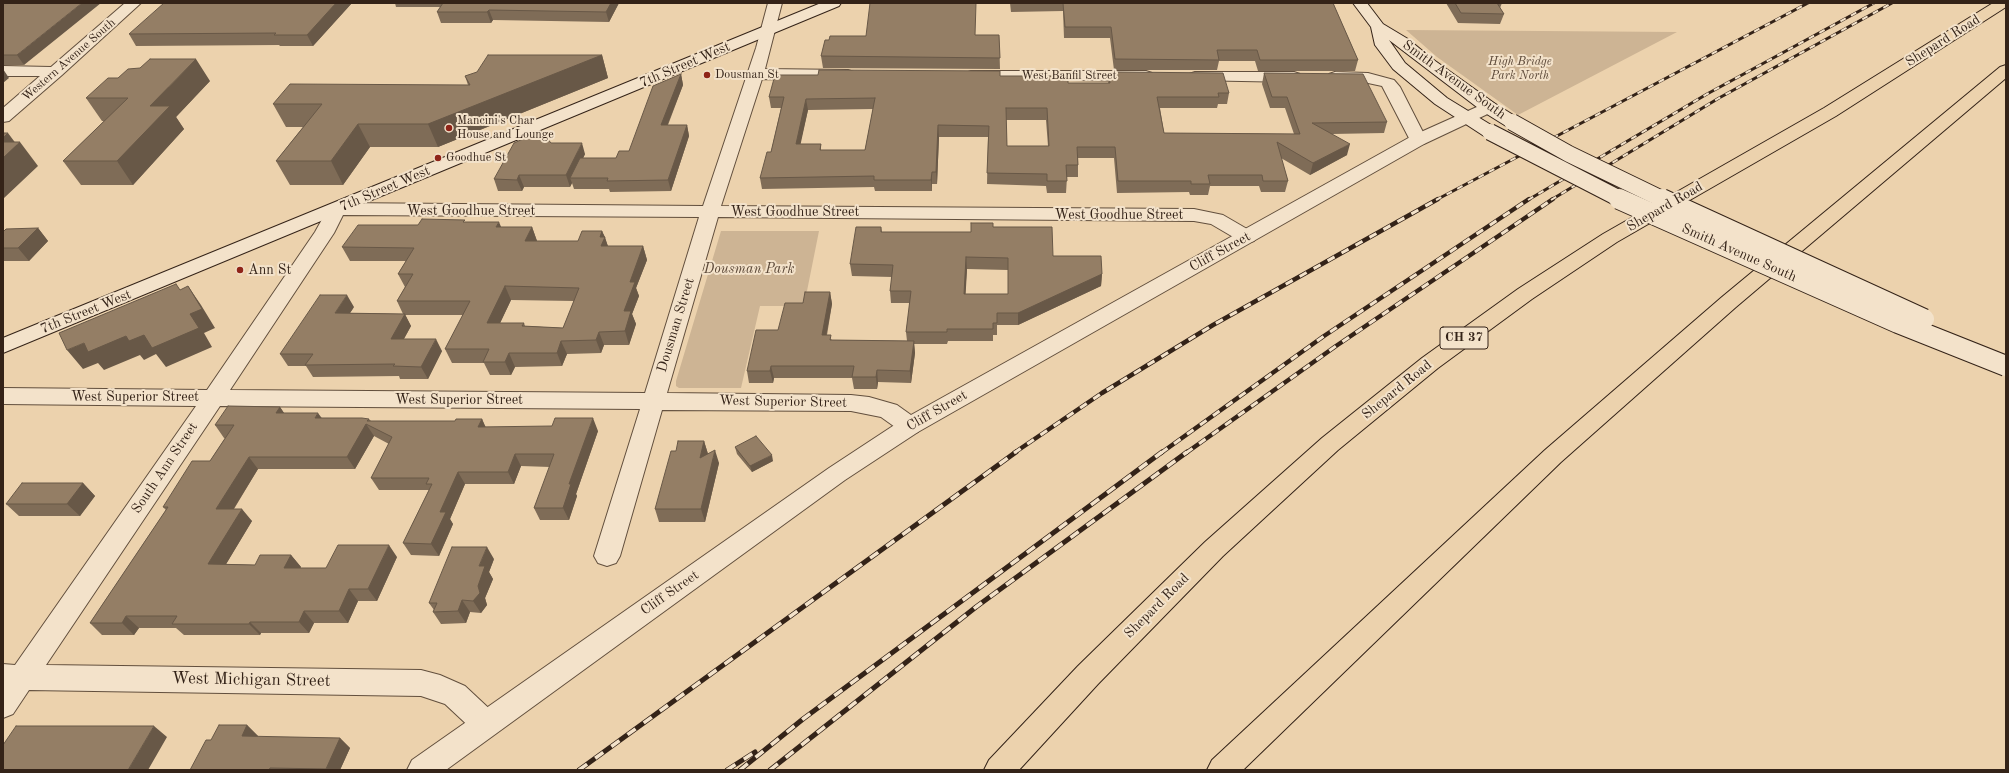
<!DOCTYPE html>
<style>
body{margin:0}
#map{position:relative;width:2009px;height:773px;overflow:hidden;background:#ecd2ad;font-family:"Old Standard TT",serif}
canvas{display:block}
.frame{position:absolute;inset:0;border:4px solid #342318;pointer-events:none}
</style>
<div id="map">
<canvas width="2009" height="773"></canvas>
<div class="frame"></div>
</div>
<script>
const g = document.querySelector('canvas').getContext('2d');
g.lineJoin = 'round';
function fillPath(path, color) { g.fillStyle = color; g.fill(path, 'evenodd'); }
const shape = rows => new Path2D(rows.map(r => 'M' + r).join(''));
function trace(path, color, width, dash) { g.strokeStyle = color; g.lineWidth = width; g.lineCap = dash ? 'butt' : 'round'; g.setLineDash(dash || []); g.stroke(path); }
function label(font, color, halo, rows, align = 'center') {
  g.font = font + ' "Old Standard TT",serif'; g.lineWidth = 4; g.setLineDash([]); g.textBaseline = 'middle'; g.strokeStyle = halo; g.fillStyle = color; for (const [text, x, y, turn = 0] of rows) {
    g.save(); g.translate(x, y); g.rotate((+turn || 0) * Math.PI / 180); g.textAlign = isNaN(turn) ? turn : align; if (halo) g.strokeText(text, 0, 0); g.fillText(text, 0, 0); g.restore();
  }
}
fillPath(shape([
 [1406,30,1677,32,1518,115,1437,57],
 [721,231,819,231,804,306,760,306,741,388,679,388,676,386,676,381]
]), '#cdb494');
const minor = shape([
 [125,3,141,3,62,75,9,121,3,122,3,108,40,76,3,76,3,66,51,67,125,3],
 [768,3,782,3,765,69,848,70,854,72,856,75,854,78,848,80,762,79,721,206,1194,209,1223,215,1254,233,1257,237,1254,241,1247,243,1240,241,1211,224,1194,221,718,217,667,393,851,395,869,397,897,405,918,420,921,426,918,432,910,434,902,432,881,417,851,411,662,410,620,556,616,563,607,566,598,563,594,556,640,409,220,406,46,665,421,670,440,675,465,686,496,715,500,724,496,733,486,737,476,733,445,704,421,696,29,690,13,714,3,718,3,664,15,665,196,406,3,404,3,388,207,390,315,232,330,205,337,203,703,206,756,48,768,3],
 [343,215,699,217,645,393,230,390,334,233,343,215],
 [971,71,1146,71,1152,73,1154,76,1152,79,1146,81,965,79,963,76,965,73,971,71],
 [1195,72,1294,72,1300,74,1302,77,1300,80,1294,82,1189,80,1187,77,1189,74,1195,72],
 [1335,72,1368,73,1394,80,1400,87,1427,140,1424,144,1418,145,1412,144,1382,86,1368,83,1329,80,1327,77,1329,74,1335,72]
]);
const tertiary = shape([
 [1488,102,1494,103,1496,107,1494,111,1424,144,918,432,845,480,446,770,407,770,412,760,829,468,902,420,1412,136,1488,102]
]);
const secondary = shape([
 [821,3,841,3,839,6,3,353,3,338,821,3],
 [1353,3,1367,3,1383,24,1408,39,1431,58,1494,103,1518,118,1520,122,1518,126,1512,127,1506,126,1482,111,1389,40,1405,63,1447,98,1496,128,1499,132,1496,136,1490,137,1484,136,1435,104,1393,69,1375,45,1371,27,1353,3]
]);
const trunk = shape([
 [1993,3,2006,3,2006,7,1836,116,1617,242,1532,299,1438,368,1338,450,1223,556,1098,684,1019,770,984,770,989,760,1078,666,1205,542,1322,438,1422,358,1518,289,1603,234,1824,108,1993,3],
 [2006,65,2006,78,1736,307,1561,462,1243,770,1207,770,1212,760,1545,450,1722,297,2000,67,2006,65]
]);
trace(minor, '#624f3d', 2);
trace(tertiary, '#624f3d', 2);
trace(secondary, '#342318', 2);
trace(trunk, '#342318', 2);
fillPath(minor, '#f3e2ca');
fillPath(tertiary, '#f3e2ca');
fillPath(secondary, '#f3e2ca');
fillPath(trunk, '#ecd2ad');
const railFar2 = shape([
 [1436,200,1808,3],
 [1528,200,1707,94,1874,3],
 [1551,200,1719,98,1892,3]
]);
const railFar1 = shape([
 [1014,453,1102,393,1213,325,1438,199],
 [1161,453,1324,336,1529,199],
 [1186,453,1336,346,1553,199]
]);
const rail = shape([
 [579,770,1016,452],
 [727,770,755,752],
 [740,770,803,719,1162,452],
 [770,770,976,607,1187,452]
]);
trace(railFar2, '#342318', 3);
trace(railFar1, '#342318', 4.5);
trace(rail, '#342318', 5);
trace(railFar2, '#f3e2ca', 2, [6]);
trace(railFar1, '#f3e2ca', 3, [8]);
trace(rail, '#f3e2ca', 3.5, [10]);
const secondaryBridgeFar1 = shape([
 [1512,122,1569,154,1664,200],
 [1490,132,1622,200]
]);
const secondaryBridge = shape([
 [1619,199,1898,323,2006,366],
 [1662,199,1924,319]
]);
trace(secondaryBridgeFar1, '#342318', 18, []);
trace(secondaryBridge, '#342318', 22, []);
trace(secondaryBridgeFar1, '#f3e2ca', 16);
trace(secondaryBridge, '#f3e2ca', 20);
fillPath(shape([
 [3,3,24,65,3,65],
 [352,3,313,46,280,46,279,45,136,46,129,34],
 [395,3,619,3,609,22,493,20,491,23,441,23,437,12,441,7,396,7],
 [1010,3,1333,3,1358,60,1355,71,1258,71,1255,61,1219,61,1217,70,1114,70,1110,38,1064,38,1063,11,1011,12],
 [1446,3,1502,3,1500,8,1504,14,1500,24,1458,23],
 [999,35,1000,69,823,68,821,56,829,40,866,36],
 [602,55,608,78,438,147,370,147,343,185,290,185,276,161,303,127,286,127,273,104,468,85,465,76],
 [1117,72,1229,93,1227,104,1218,104,1217,108,1160,108,1164,133,1294,134,1285,108,1270,108,1262,84,1264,73,1387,122,1384,133,1332,134,1347,155,1310,175,1281,158,1288,181,1285,192,1261,192,1259,186,1210,186,1208,195,1190,195,1189,192,1117,193,1114,158,1078,158,1078,177,1067,177,1066,193,1047,193,1046,186,987,184,988,137,939,137,937,184,932,184,932,191,875,191,874,187,762,189,760,178,771,152,781,108,771,108,769,97,1000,76,1068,83,1108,83,1109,77,1116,77],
 [873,109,865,150,821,150,821,144,800,144,808,110],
 [1006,120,1046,120,1048,146,1007,146],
 [681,74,683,85,668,125,687,125,689,136,671,191,610,192,609,189,574,189,572,183,570,187,524,187,522,191,498,191,494,179,551,143,585,154,583,158,616,158,629,151],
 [210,81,176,117,184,129,133,185,81,185,63,161,104,121,102,121,86,98],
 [466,222,501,227,532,227,537,241,578,241,602,231,608,246,643,246,647,260,636,288,639,296,632,314,636,324,629,345,604,345,601,353,567,354,562,366,515,367,511,375,490,375,484,363,452,363,445,349,463,315,405,315,411,326,404,339,442,351,428,379,400,379,399,376,313,377,306,366,288,366,280,354,354,307,350,313,403,314,397,301,405,287,398,274,406,261,350,261,342,247,418,225],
 [511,300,574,301,563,328,525,326,524,323,500,323],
 [881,227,882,232,971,232,993,227,1053,256,1102,274,1101,286,1018,325,997,325,997,335,993,335,993,341,948,341,947,344,914,344,915,353,911,383,878,382,877,389,854,389,852,378,774,378,773,383,749,383,747,371,778,330,803,303,830,292,832,304,827,335,832,340,907,341,906,332,910,303,891,303,890,291,892,277,852,276,850,264],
 [967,269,1008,270,1008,294,965,294],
 [38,228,48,241,29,261,3,261,3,232],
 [280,407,284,413,322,418,369,419,371,421,455,421,482,419,485,427,598,431,576,494,577,496,569,520,540,520,534,508,550,467,521,466,514,484,465,484,450,519,453,524,439,556,411,555,403,543,429,490,379,490,371,478,389,444,374,436,355,469,258,469,234,509,252,521,226,564,255,565,291,555,301,567,300,568,326,568,397,557,377,601,358,601,348,623,314,623,309,633,261,633,260,635,184,635,176,628,139,628,134,635,102,635,90,623,166,510,163,507,210,461,225,438,224,438,215,425],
 [704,441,708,454,719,463,705,522,659,522,655,509],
 [735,447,773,461,752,472,737,454],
 [83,483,95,496,80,516,19,516,6,504],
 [494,559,489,572,493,579,485,598,487,605,481,613,470,612,466,623,441,624,433,612,434,610,429,603],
 [247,725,258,736,258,737,340,738,350,748,340,770,190,770,211,740]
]), '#7f6c57');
fillPath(shape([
 [82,3,101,3,24,65,17,55],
 [336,3,352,3,313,46,307,35],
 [611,3,619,3,609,22,606,12],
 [489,10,493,20,491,23,487,12],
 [602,55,608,78,438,147,428,124],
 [196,59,210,81,176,117,184,129,133,185,117,161,150,106],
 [3,69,9,78,3,83],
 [681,74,683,85,663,136,661,125],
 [806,99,808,110,798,156,796,144],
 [358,124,370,147,343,185,331,161],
 [687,125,689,136,671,191,668,180],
 [938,125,939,137,937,184,936,172],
 [8,133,17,145,20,142,38,166,3,199,3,138],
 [582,143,585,154,574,178,570,178,572,183,570,187,566,175],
 [1350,144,1347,155,1310,175,1313,163],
 [932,172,932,191,931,180],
 [519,175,524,187,522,191,517,180],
 [499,222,505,236,496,227],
 [532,227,537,241,531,254,525,241],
 [38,228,48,241,29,261,18,248],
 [602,231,605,237,609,250,601,246,600,237],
 [643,246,647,260,636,288,639,296,632,314,636,324,629,345,625,331,624,311,630,282],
 [966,257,967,269,965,306,964,294],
 [1102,274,1101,286,1018,325,1018,313],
 [188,286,201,305,215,328,204,333,212,347,166,367,156,354,144,360,140,355,104,370,98,363,83,369,67,350,84,343,126,336,190,314],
 [505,286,511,300,494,336,487,323],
 [830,292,832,304,824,347,822,335],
 [347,295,354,307,342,325,335,313],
 [405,314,411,326,397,351,391,339],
 [599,332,604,345,601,353,596,340],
 [436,339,442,351,428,379,421,367],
 [561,341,567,354,562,366,557,353],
 [914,341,915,353,911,383,910,371],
 [509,353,515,367,511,375,505,362],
 [771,366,774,378,773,383,770,371],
 [877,370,878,382,877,389,876,377],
 [280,407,288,419,276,413],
 [318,413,327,425,315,418],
 [593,418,598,431,576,494,577,496,569,520,563,508,569,484],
 [482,419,488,432,478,427],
 [366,424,374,436,355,469,347,457],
 [704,441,708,454,700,458],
 [715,450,719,463,705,522,701,509],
 [515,454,521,466,514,484,508,472],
 [772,455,773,461,752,472,750,466],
 [249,457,258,469,226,521,216,509],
 [458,472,465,484,450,519,453,524,439,556,431,544,440,512],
 [83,483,95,496,80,516,67,504],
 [242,509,252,521,219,576,208,564],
 [389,545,397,557,377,601,368,589],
 [487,547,494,559,489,572,493,579,485,598,487,605,481,613,473,601,478,586,479,566],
 [291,555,301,567,294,580,284,568],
 [349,589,358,601,348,623,339,611],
 [462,600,470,612,466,623,458,611],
 [304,611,314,623,309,633,299,622],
 [126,616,139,628,134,635,122,623],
 [250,622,261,633,260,635,249,624],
 [247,725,258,736,253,747,242,736],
 [154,726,167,737,148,770,128,770],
 [340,738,350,748,340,770,327,770,326,769]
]), '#685847');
const building = shape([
 [3,3,82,3,17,55,3,55,3,3],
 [164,3,336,3,307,35,274,35,276,33,129,34,164,3],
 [443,3,611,3,606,12,489,10,487,12,437,12,443,3],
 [870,3,976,3,975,35,999,35,1000,58,821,56,825,40,829,40,830,36,866,36,870,3],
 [1063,3,1333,3,1358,60,1260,60,1257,50,1217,50,1219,60,1115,59,1111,27,1065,27,1063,3],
 [1455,3,1497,3,1504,14,1461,13,1455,3],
 [488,55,602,55,428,124,358,124,331,161,276,161,322,104,273,104,290,84,470,85,465,76,477,72,488,55],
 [150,59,196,59,150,106,170,106,117,161,63,161,128,98,86,98,108,78,118,78,128,69,140,68,150,59],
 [819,70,1000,71,1000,76,1068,76,1068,83,1110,83,1109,77,1118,77,1117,72,1223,73,1229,93,1218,93,1219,97,1157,97,1164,133,1300,134,1287,97,1272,97,1264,73,1363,74,1387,122,1312,123,1350,144,1313,163,1277,142,1288,181,1263,181,1262,175,1208,175,1210,184,1191,184,1191,181,1118,181,1115,147,1077,147,1078,165,1066,165,1067,181,1047,181,1047,174,987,173,989,126,938,125,936,172,932,172,931,180,874,180,874,176,760,178,767,152,771,152,784,97,769,97,775,75,818,75,819,70],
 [875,98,865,150,820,150,821,144,796,144,806,99,875,98],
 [1006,108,1047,108,1049,146,1007,146,1006,108],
 [681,74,661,125,687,125,668,180,607,181,608,178,570,178,580,158,616,158,619,151,629,151,653,86,681,74],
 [541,131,551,143,582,143,566,175,519,175,517,180,494,179,514,143,541,131],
 [3,133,8,133,3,138,3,133],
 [3,142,20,142,3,158,3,142],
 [422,219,465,220,463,222,499,222,496,227,532,227,525,241,578,241,582,231,602,231,600,237,605,237,601,246,643,246,630,282,635,282,624,311,631,311,625,331,599,332,596,340,561,341,557,353,509,353,505,362,483,362,489,349,445,349,470,301,397,301,413,274,398,274,414,248,342,247,358,225,418,225,422,219],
 [505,286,579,288,563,328,522,326,524,323,487,323,505,286],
 [971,223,993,223,993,227,1052,227,1053,256,1101,256,1102,274,1018,313,997,313,997,323,993,323,993,329,947,329,947,332,906,332,911,291,890,291,893,265,850,264,856,227,881,227,881,232,971,232,971,223],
 [966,257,1008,258,1008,294,964,294,966,257],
 [38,228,18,248,3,248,3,232,6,229,38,228],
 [176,284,180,290,188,286,202,309,190,314,199,328,152,348,144,335,129,341,126,336,88,352,84,343,67,350,59,333,176,284],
 [805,292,830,292,822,335,831,335,830,340,914,341,910,371,877,370,876,377,852,377,854,366,771,366,770,371,747,371,756,330,778,330,785,303,803,303,805,292],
 [320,295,347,295,335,313,405,314,391,339,436,339,421,367,393,366,395,364,305,365,313,354,280,354,320,295],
 [228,406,280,407,276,413,318,413,315,418,362,418,369,419,367,421,455,421,456,419,482,419,478,427,552,426,555,418,593,418,569,484,571,484,563,508,534,508,554,454,515,454,508,472,458,472,440,512,446,512,431,544,403,543,432,484,426,484,429,478,371,478,392,437,366,424,347,457,249,457,216,509,242,509,208,564,255,565,260,555,291,555,284,568,326,568,338,545,389,545,368,589,349,589,339,611,304,611,299,622,250,622,249,624,172,624,177,616,126,616,122,623,90,623,168,507,163,507,192,461,210,461,234,425,215,425,228,406],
 [756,436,772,455,750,466,735,447,756,436],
 [678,441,704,441,700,458,715,450,701,509,655,509,671,451,676,451,678,441],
 [22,483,83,483,67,504,6,504,22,483],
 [452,547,487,547,479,566,485,566,478,586,480,593,473,601,462,600,458,611,433,612,437,603,429,603,452,547],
 [219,725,247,725,242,736,340,738,326,769,270,768,269,770,190,770,206,740,211,740,219,725],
 [16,726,154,726,128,770,3,770,3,745,16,726]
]);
fillPath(building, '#947e65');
trace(building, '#685847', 1);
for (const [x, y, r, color] of [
 [707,75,4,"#8f2418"],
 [449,128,4,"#8f2418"],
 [438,158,4,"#8f2418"],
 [240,270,4,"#8f2418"]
]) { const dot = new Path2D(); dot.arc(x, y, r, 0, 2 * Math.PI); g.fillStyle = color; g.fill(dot); trace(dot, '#f3e2ca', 1.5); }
label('12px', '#342318', '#f3e2ca', [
 ["Western Avenue South",69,60,-41],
 ["West Banfil Street",1069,76]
]);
label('italic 12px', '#5a4737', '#f3e2ca', [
 ["High Bridge",1520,62],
 ["Park North",1520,76]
]);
label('12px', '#342318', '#f3e2ca', [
 ["Dousman St",715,75],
 ["Mancini's Char",457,121],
 ["House and Lounge",457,135],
 ["Goodhue St",446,158]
], 'left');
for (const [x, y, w] of [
 [1464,338,48]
]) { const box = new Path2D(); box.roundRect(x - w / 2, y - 11, w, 22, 3); g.fillStyle = '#f3e2ca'; g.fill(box); trace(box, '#342318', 1); }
label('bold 13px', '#342318', null, [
 ["CH 37",1464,338]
]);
label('14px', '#342318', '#f3e2ca', [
 ["Shepard Road",1943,41,-32],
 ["7th Street West",685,65,-23],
 ["Smith Avenue South",1454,80,36],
 ["7th Street West",385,189,-23],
 ["Shepard Road",1665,207,-30],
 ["West Goodhue Street",471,211],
 ["West Goodhue Street",795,212],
 ["West Goodhue Street",1119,215],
 ["Cliff Street",1220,252,-29],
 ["Smith Avenue South",1739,253,24],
 ["7th Street West",86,312,-22],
 ["Dousman Street",676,325,-73],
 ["Shepard Road",1397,390,-39],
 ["West Superior Street",135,397],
 ["West Superior Street",459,400],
 ["West Superior Street",783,402,1],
 ["Cliff Street",937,411,-30],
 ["South Ann Street",165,468,-56],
 ["Cliff Street",670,593,-35],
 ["Shepard Road",1157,606,-45]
]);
label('italic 14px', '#5a4737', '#f3e2ca', [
 ["Dousman Park",749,269]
]);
label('14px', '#342318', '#f3e2ca', [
 ["Ann St",248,270]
], 'left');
label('17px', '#342318', '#f3e2ca', [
 ["West Michigan Street",251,680,1]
]);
</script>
